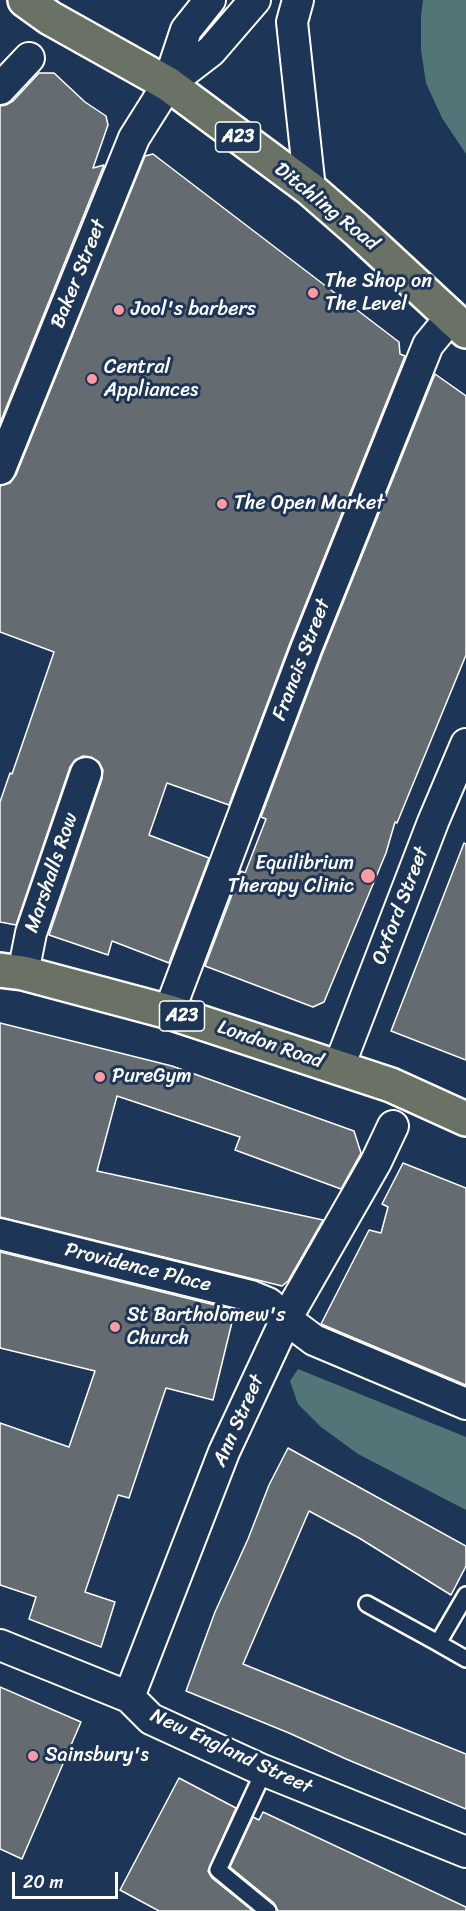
<!DOCTYPE html>
<style>
body{margin:0}
#map{position:relative;width:466px;height:1911px;overflow:hidden;background:#1d3557;font-family:Sriracha,sans-serif}
canvas{display:block}
.scale{position:absolute;left:12px;top:1872px;width:106px;height:27px;box-sizing:border-box;border:3px solid #fff;border-top:0;padding-left:8px;font-size:18px;line-height:21px;white-space:nowrap;color:#fff;-webkit-text-stroke:4px #1d3557;paint-order:stroke}
</style>
<div id="map">
<canvas width="466" height="1911"></canvas>
<div class="scale">20 m</div>
</div>
<script>
const g = document.querySelector('canvas').getContext('2d');
g.lineJoin = 'round';
function fillPath(path, color) { g.fillStyle = color; g.fill(path, 'evenodd'); }
const shape = rows => new Path2D(rows.map(r => 'M' + r).join(''));
function trace(path, color, width, dash) { g.strokeStyle = color; g.lineWidth = width; g.lineCap = dash ? 'butt' : 'round'; g.setLineDash(dash || []); g.stroke(path); }
function label(font, color, halo, rows, align = 'center') {
  g.font = font + ' Sriracha,sans-serif'; g.lineWidth = 6; g.setLineDash([]); g.textBaseline = 'middle'; g.strokeStyle = halo; g.fillStyle = color; for (const [text, x, y, turn = 0] of rows) {
    g.save(); g.translate(x, y); g.rotate((+turn || 0) * Math.PI / 180); g.textAlign = isNaN(turn) ? turn : align; if (halo) g.strokeText(text, 0, 0); g.fillText(text, 0, 0); g.restore();
  }
}
fillPath(shape([
 [423,0,466,0,466,154,442,118,426,83,421,50,421,17],
 [298,1369,466,1437,466,1510,358,1454,321,1427,298,1404,290,1381]
]), '#527677');
const building = shape([
 [39,73,54,73,85,102,106,116,108,125,93,168,104,165,0,423,0,106,6,105,13,101,39,73],
 [153,154,399,342,400,354,405,356,290,643,229,805,167,783,149,835,209,858,169,963,112,941,108,955,49,935,102,779,103,770,99,762,91,757,83,756,75,760,70,767,16,925,0,922,0,802,10,773,12,774,54,652,0,632,0,486,10,483,16,475,145,156,153,154],
 [435,374,466,396,466,655,397,823,395,822,386,853,324,1002,313,1007,205,966,241,871,245,873,266,819,261,817,322,655,435,374],
 [464,843,466,844,466,1060,391,1031,464,843],
 [0,1023,172,1066,354,1131,361,1153,341,1189,235,1150,240,1137,117,1096,97,1171,323,1220,288,1281,282,1286,0,1217,0,1023],
 [403,1163,466,1188,466,1385,321,1324,369,1230,381,1233,388,1207,382,1204,403,1163],
 [0,1252,235,1310,213,1400,166,1388,129,1498,118,1495,85,1592,115,1602,101,1647,29,1619,36,1597,0,1585,0,1423,69,1447,95,1371,0,1348,0,1252],
 [288,1448,466,1546,466,1566,451,1595,359,1538,309,1511,243,1664,466,1754,466,1809,346,1759,289,1733,186,1691,215,1612,248,1539,269,1485,288,1448],
 [0,1687,81,1722,22,1859,0,1849,0,1687],
 [179,1778,236,1808,208,1871,212,1878,253,1911,159,1911,120,1890,179,1778],
 [263,1812,466,1907,466,1911,278,1911,274,1903,230,1867,253,1817,259,1820,263,1812]
]);
fillPath(building, '#656c71');
trace(building, '#fff', 1.5);
const lane = shape([
 [367,1604,438,1643,466,1595],
 [438,1643,466,1659],
 [260,1769,258,1784,218,1870,268,1911]
]);
const street = shape([
 [298,0,292,22,310,189],
 [168,84,211,51,255,0],
 [0,89,29,58],
 [0,469,134,138,168,84,186,30,210,0],
 [23,973,31,933,86,773],
 [169,1012,306,649,428,345,451,317],
 [338,1069,433,822,466,744],
 [0,1234,251,1296,268,1303,286,1319,314,1340,466,1404],
 [0,1645,129,1697,151,1719,260,1769,466,1852],
 [129,1697,224,1452,286,1319,376,1162,393,1126]
]);
const highway = shape([
 [25,0,50,18,168,84,310,189,357,230,466,331],
 [0,970,23,973,169,1012,391,1085,466,1119]
]);
trace(lane, '#fff', 20);
trace(street, '#fff', 34);
trace(highway, '#fff', 38);
trace(lane, '#1d3557', 15);
trace(street, '#1d3557', 30);
trace(highway, '#6a7165', 33);
for (const [x, y, r, color] of [
 [313,293,6,"#ff9aa2"],
 [119,310,6,"#ff9aa2"],
 [92,379,6,"#ff9aa2"],
 [222,504,6,"#ff9aa2"],
 [368,876,8,"#ff9aa2"],
 [100,1077,6,"#ff9aa2"],
 [115,1327,6,"#ff9aa2"],
 [33,1756,6,"#ff9aa2"]
]) { const dot = new Path2D(); dot.arc(x, y, r, 0, 2 * Math.PI); g.fillStyle = color; g.fill(dot); trace(dot, '#1d3557', 2); }
for (const [x, y, w] of [
 [238,137,45],
 [182,1016,45]
]) { const box = new Path2D(); box.roundRect(x - w / 2, y - 15, w, 30, 4.5); g.fillStyle = '#1d3557'; g.fill(box); trace(box, '#fff', 1.5); }
label('bold 18px', '#fff', null, [
 ["A23",238,137],
 ["A23",182,1016]
]);
label('20px', '#fff', '#1d3557', [
 ["Ditchling Road",326,207,39],
 ["Baker Street",79,274,-68],
 ["Francis Street",302,660,-69],
 ["Marshalls Row",52,873,-71],
 ["Oxford Street",401,906,-69],
 ["London Road",270,1045,19],
 ["Providence Place",138,1268,14],
 ["Ann Street",239,1421,-66],
 ["New England Street",231,1752,25]
]);
label('20px', '#fff', '#1d3557', [
 ["The Shop on",325,282],
 ["The Level",325,305],
 ["Jool's barbers",131,310],
 ["Central",104,368],
 ["Appliances",104,391],
 ["The Open Market",234,504],
 ["Equilibrium",354,864,"right"],
 ["Therapy Clinic",354,887,"right"],
 ["PureGym",112,1077],
 ["St Bartholomew's",127,1316],
 ["Church",127,1339],
 ["Sainsbury's",45,1756]
], 'left');
</script>
